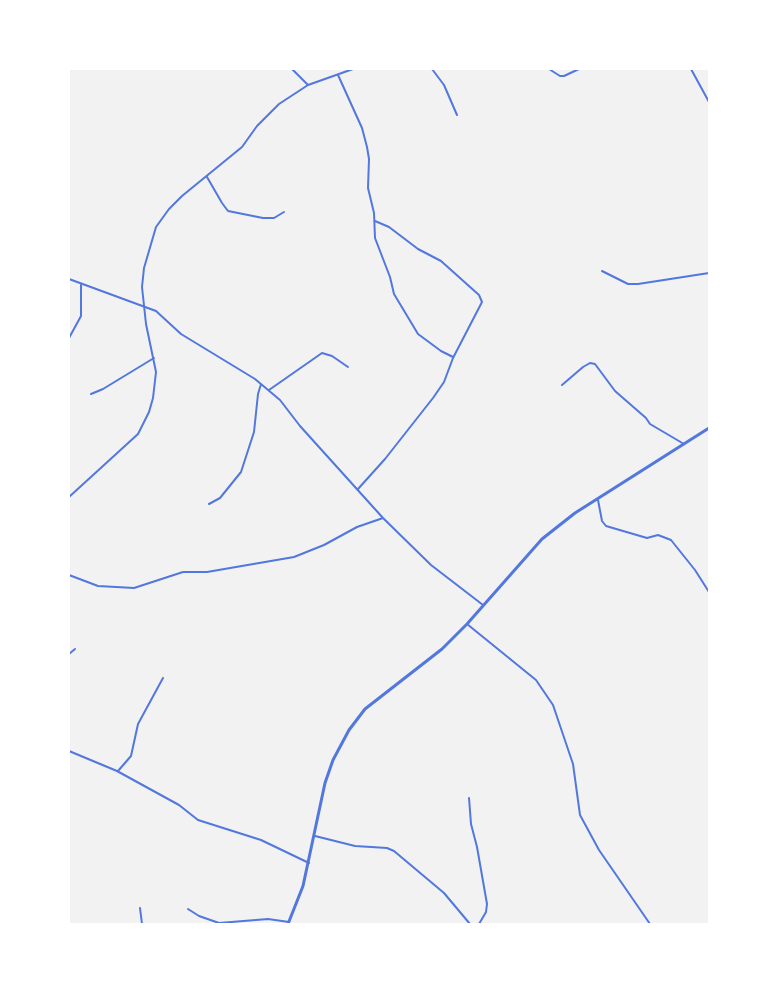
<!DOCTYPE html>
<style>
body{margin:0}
#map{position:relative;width:778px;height:993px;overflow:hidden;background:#f2f2f2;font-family:"Crimson Pro",serif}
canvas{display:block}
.frame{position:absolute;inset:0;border:70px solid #fff;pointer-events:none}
</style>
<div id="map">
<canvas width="778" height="993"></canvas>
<div class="frame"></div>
</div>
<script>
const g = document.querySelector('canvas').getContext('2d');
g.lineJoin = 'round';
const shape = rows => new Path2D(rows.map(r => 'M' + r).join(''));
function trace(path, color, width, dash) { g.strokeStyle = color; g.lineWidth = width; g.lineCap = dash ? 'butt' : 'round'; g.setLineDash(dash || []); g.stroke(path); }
trace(shape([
 [292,69,308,85],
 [432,69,444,85,457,115],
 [549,69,560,76,564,76,579,69],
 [691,69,709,102],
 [338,75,362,128,367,147,369,159,368,188,374,213,375,238,390,277,394,294,418,334,441,351,453,357],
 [207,177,222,203,228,211,263,218,274,218,284,212],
 [602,271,628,284,638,284,709,273],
 [69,279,156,311,181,334,255,379,280,400,300,426,383,518,431,565,483,605],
 [69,338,81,316,81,285],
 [562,385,583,367,590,363,595,364,615,391,646,418,650,424,684,444],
 [269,390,322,353,332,356,348,367],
 [91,394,103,389,154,358],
 [358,489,385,459,433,398,444,382,453,358,482,302,479,295,441,261,418,249,389,227,375,221],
 [69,497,138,434,149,412,153,398,156,372,146,324,142,287,144,268,156,227,169,209,182,196,242,147,257,126,279,104,308,85,353,69],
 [598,500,602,521,606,526,647,538,658,535,671,540,695,570,709,592],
 [209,504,220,498,241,472,254,432,258,394,261,384],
 [69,575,98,586,134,588,183,572,207,572,294,557,324,545,357,527,383,518],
 [467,624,536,680,553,705,573,764,580,815,599,850,650,924],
 [69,654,75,649],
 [69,751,117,771,179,805,198,820,261,840,309,863],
 [118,771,131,756,138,724,163,678],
 [469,798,471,824,477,847,487,904,486,912,479,924],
 [315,836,355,846,387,848,394,851,444,893,470,924],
 [140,908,142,924],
 [188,909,199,916,219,923,268,919,289,922]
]), '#5277de', 2);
trace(shape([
 [288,924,303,886,325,783,333,760,349,730,365,709,442,649,467,624,542,539,575,513,709,428]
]), '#5277de', 3);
</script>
